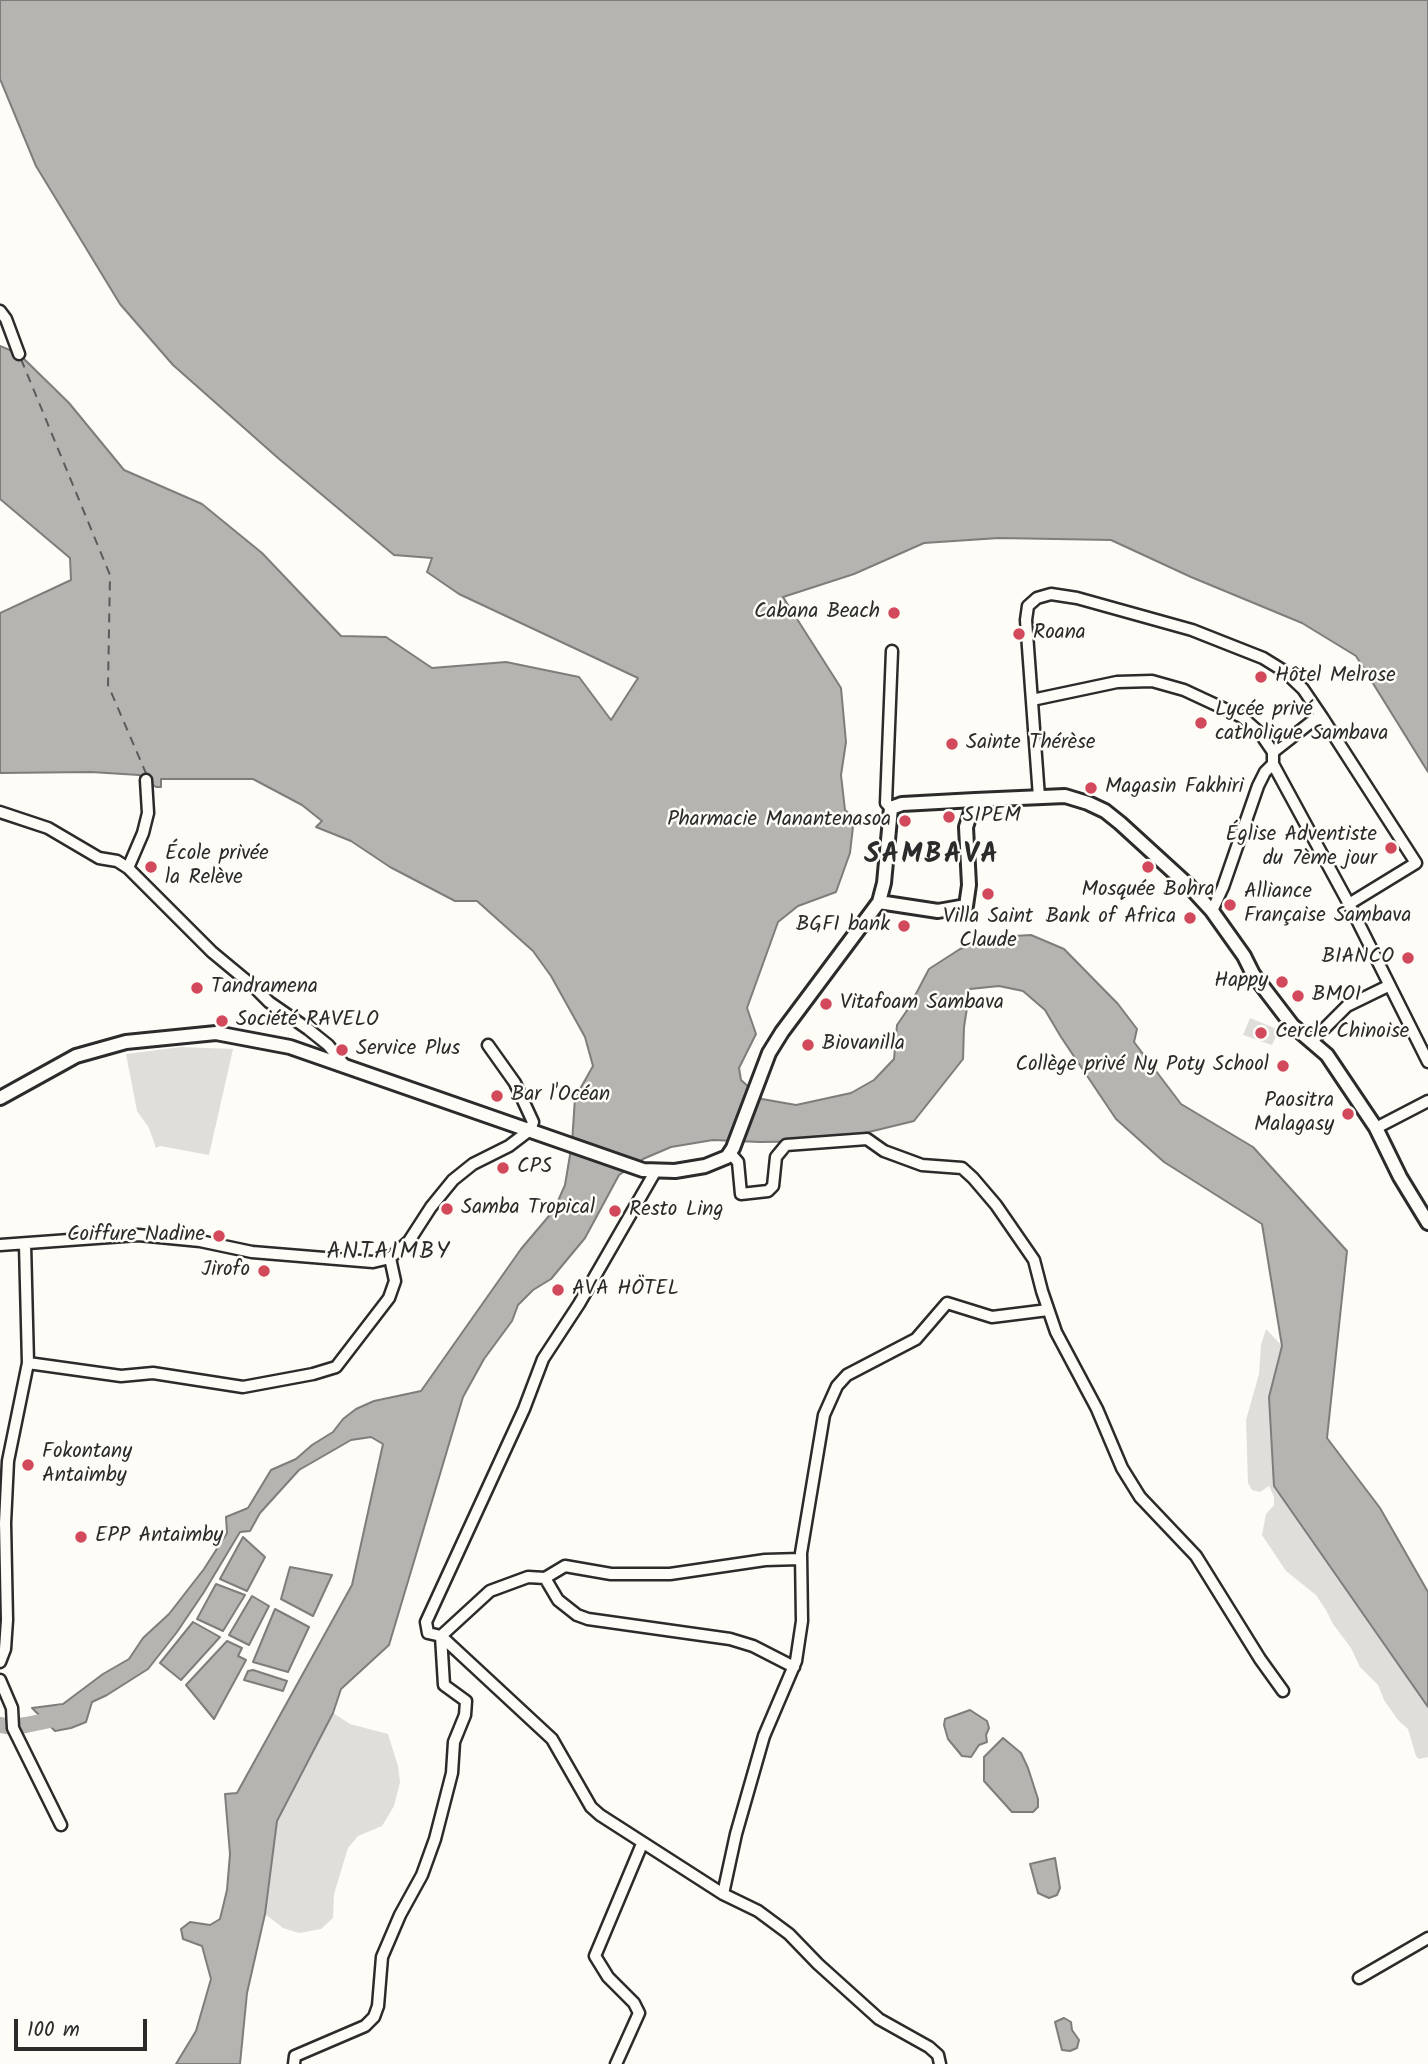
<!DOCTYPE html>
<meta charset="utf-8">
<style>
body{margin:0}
#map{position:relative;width:1428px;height:2064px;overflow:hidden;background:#fdfcf7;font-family:Kalam,sans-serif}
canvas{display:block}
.scale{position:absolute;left:14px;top:2019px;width:133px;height:32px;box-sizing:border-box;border:4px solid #2b2b2b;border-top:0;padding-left:9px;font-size:21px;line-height:24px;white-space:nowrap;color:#2b2b2b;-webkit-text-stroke:5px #fdfcf7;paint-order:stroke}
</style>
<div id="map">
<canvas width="1428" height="2064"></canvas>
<div class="scale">100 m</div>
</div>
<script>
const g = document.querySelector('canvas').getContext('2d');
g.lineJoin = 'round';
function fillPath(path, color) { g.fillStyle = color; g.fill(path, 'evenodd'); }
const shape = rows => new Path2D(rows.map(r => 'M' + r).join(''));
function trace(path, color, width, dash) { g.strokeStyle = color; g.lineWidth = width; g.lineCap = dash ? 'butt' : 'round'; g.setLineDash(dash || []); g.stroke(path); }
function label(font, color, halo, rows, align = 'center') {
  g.font = font + ' Kalam,sans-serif'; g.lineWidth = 5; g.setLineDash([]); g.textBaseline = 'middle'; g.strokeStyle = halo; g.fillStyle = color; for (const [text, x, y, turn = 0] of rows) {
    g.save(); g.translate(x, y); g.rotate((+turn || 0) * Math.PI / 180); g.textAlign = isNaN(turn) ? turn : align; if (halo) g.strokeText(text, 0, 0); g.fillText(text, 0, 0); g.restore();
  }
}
fillPath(shape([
 [1250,1018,1279,1030,1272,1045,1243,1035],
 [181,1047,233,1049,209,1155,160,1146,156,1148,149,1128,137,1111,126,1054],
 [1266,1329,1282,1346,1269,1397,1274,1486,1428,1707,1428,1757,1419,1759,1416,1756,1408,1729,1398,1720,1384,1700,1378,1685,1360,1667,1351,1648,1333,1624,1326,1610,1316,1595,1286,1571,1262,1535,1266,1514,1274,1505,1274,1497,1269,1486,1260,1492,1252,1490,1248,1483,1246,1420,1259,1374,1261,1345],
 [333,1713,350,1724,388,1734,398,1766,400,1782,394,1806,382,1826,358,1836,348,1848,334,1894,333,1918,321,1929,299,1933,283,1928,265,1914,277,1821]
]), '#dfdeda');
const water = shape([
 [0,0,1428,0,1428,772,1356,656,1302,623,1191,577,1111,540,999,538,924,543,854,574,783,597,841,688,846,742,841,775,845,810,854,818,850,853,836,892,798,906,778,922,747,1008,756,1034,739,1068,741,1080,762,1099,796,1105,851,1093,874,1080,894,1059,897,1025,908,1009,929,969,960,949,998,937,1031,935,1064,949,1118,1004,1137,1029,1134,1042,1181,1104,1253,1147,1347,1251,1327,1438,1380,1508,1428,1592,1428,1707,1274,1486,1269,1397,1282,1346,1262,1224,1164,1162,1116,1119,1061,1037,1045,1010,1023,991,999,986,970,989,964,1027,963,1059,914,1121,832,1141,760,1142,713,1140,671,1147,643,1159,619,1175,585,1238,551,1279,533,1290,518,1305,512,1321,484,1359,463,1397,389,1645,341,1689,333,1713,277,1821,265,1914,247,1993,240,2064,176,2064,196,2031,211,1979,202,1946,183,1939,181,1929,190,1922,210,1925,220,1919,227,1890,230,1854,225,1794,237,1793,352,1585,383,1444,371,1437,351,1440,299,1470,260,1513,250,1531,240,1532,204,1592,177,1632,148,1669,107,1695,92,1702,86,1722,71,1728,55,1731,32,1708,63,1704,103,1674,129,1659,143,1638,169,1614,204,1569,227,1533,226,1517,248,1508,271,1470,296,1459,312,1445,333,1432,343,1419,356,1409,374,1401,421,1391,521,1249,554,1210,565,1185,572,1143,575,1098,593,1066,585,1037,551,976,533,951,477,901,455,901,390,867,351,841,316,827,322,821,302,805,253,779,161,779,161,787,156,787,139,775,91,772,0,773,0,613,71,580,70,558,0,499,0,346,19,354,69,403,124,470,202,504,262,553,341,636,386,637,432,668,506,662,579,677,611,720,638,678,459,594,427,572,432,558,394,555,278,458,173,365,120,304,36,166,0,79,0,0],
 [243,1537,265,1557,247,1591,220,1579,243,1537],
 [290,1567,332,1575,313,1616,281,1599,290,1567],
 [216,1584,245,1595,223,1631,197,1619,216,1584],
 [252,1596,269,1606,249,1645,229,1635,252,1596],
 [275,1609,309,1627,288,1672,253,1662,275,1609],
 [193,1622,220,1637,181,1680,160,1663,193,1622],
 [227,1641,242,1648,238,1656,246,1660,214,1719,186,1685,227,1641],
 [253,1670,287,1681,283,1691,244,1680,248,1671,253,1670],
 [970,1710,987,1721,989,1728,986,1735,987,1742,979,1745,971,1757,962,1756,948,1739,944,1725,945,1719,970,1710],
 [1003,1738,1021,1753,1028,1768,1038,1799,1038,1807,1033,1812,1012,1812,984,1781,984,1757,1003,1738],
 [1055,1858,1060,1888,1057,1895,1049,1898,1038,1893,1030,1864,1055,1858],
 [1064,2018,1071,2022,1072,2030,1079,2040,1077,2048,1070,2051,1062,2050,1055,2022,1064,2018]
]);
fillPath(water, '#b5b4b1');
trace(water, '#7e7d7b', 2);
trace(shape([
 [0,1725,12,1727,26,1725,50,1720,61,1713]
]), '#b5b4b1', 16);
trace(shape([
 [21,359,110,575,108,685,148,778]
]), '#5b5b5a', 2, [9, 7]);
const minor = shape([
 [0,311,6,319,19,354],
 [1032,700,1117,682,1152,681,1184,690,1242,717,1260,733,1273,752,1273,764,1349,904,1428,1062],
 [1322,717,1416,863,1349,904],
 [146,780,148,813,143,833,128,868,212,952,253,986,269,1002,308,1029,328,1045,346,1067],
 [1039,797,1026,620,1028,606,1037,598,1051,594,1077,598,1192,630,1263,658,1284,671,1303,689,1322,717,1315,719,1273,752],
 [891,808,886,803,892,651],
 [0,812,48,828,99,858,117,861,128,868],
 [1212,911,1223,887,1258,786,1265,772,1273,764],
 [1312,1041,1347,1006,1388,986],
 [1376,1128,1428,1101],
 [730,1153,738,1162,741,1194,768,1191,773,1186,776,1157,786,1145,867,1139,884,1151,922,1165,962,1168,973,1178,996,1205,1034,1260,1042,1291,1056,1332,1097,1409,1122,1468,1140,1497,1196,1556,1260,1659,1283,1691],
 [655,1172,579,1304,543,1359,524,1409,426,1622,428,1633,441,1636,552,1739,591,1807,600,1815,723,1894,758,1911,789,1934,818,1964,879,2019,929,2047,938,2055,940,2064],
 [0,1245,138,1235,200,1241,252,1252,373,1262,390,1258,409,1241,431,1207,453,1180,473,1164,509,1146,530,1130,533,1122,515,1083,488,1045],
 [28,1363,121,1376,153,1373,243,1387,313,1374,336,1367,389,1298,395,1281,390,1258],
 [0,1662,5,1649,7,1620,5,1523,8,1461,28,1363,25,1244],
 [794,1667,753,1646,730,1639,588,1619,577,1615,558,1600,545,1578,565,1566,611,1574,670,1574,765,1560,800,1559],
 [0,1680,12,1708,13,1728,61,1825],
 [723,1894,736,1834,764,1736,796,1661,802,1621,801,1553,824,1415,837,1386,847,1375,916,1339,947,1303,992,1317,1048,1310],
 [1359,1978,1428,1938],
 [294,2064,295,2056,365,2026,374,2017,378,2006,382,1957,400,1915,422,1875,435,1839,452,1773,454,1742,465,1715,466,1701,444,1685,441,1636,490,1591,528,1577,545,1578],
 [616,2064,639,2013,634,2003,608,1977,595,1956,642,1844]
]);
const major = shape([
 [975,800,1065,796,1088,803,1105,811,1120,823,1189,886,1212,911,1244,956,1253,974,1292,1025,1327,1055,1376,1128,1400,1177,1428,1223],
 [0,1098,76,1056,126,1042,216,1033,290,1047,643,1170,675,1171,705,1166,727,1157,733,1148,769,1053,782,1032,879,902,884,883,891,808,902,804,975,800,966,827,969,885,966,906,938,911,879,902]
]);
trace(minor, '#2b2b2b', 15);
trace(major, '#2b2b2b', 18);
trace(minor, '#fdfcf7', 10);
trace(major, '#fdfcf7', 12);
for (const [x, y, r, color] of [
 [894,613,7,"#d1495b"],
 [1019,634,7,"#d1495b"],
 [1261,677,7,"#d1495b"],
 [1201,723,7,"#d1495b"],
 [952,744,7,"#d1495b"],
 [1091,788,7,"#d1495b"],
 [949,817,7,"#d1495b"],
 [905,821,7,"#d1495b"],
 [1391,848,7,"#d1495b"],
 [151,867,7,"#d1495b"],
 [1148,867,7,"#d1495b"],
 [988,894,7,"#d1495b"],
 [1230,905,7,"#d1495b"],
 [1190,918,7,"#d1495b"],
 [904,926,7,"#d1495b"],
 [1408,958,7,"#d1495b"],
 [1282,982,7,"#d1495b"],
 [197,988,7,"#d1495b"],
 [1298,996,7,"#d1495b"],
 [826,1004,7,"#d1495b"],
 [222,1021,7,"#d1495b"],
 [1261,1033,7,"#d1495b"],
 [808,1045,7,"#d1495b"],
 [342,1050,7,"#d1495b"],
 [1283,1066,7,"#d1495b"],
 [497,1096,7,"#d1495b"],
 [1348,1114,7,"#d1495b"],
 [503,1168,7,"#d1495b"],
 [447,1209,7,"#d1495b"],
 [615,1211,7,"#d1495b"],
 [219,1236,7,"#d1495b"],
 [264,1271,7,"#d1495b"],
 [558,1290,7,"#d1495b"],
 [28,1465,7,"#d1495b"],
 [81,1537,7,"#d1495b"]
]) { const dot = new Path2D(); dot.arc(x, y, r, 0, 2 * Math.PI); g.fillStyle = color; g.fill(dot); trace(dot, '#fdfcf7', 2.5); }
label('21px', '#2b2b2b', '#fdfcf7', [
 ["Cabana Beach",880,613,"right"],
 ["Roana",1033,634],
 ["Hôtel Melrose",1275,677],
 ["Lycée privé",1215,711],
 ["catholique Sambava",1215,735],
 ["Sainte Thérèse",966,744],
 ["Magasin Fakhiri",1105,788],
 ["SIPEM",963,817],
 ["Pharmacie Manantenasoa",891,821,"right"],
 ["Église Adventiste",1377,836,"right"],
 ["du 7ème jour",1377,860,"right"],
 ["École privée",165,855],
 ["la Relève",165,879],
 ["Mosquée Bohra",1148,891,"center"],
 ["Alliance",1244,893],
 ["Française Sambava",1244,917],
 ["Villa Saint",988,918,"center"],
 ["Claude",988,942,"center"],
 ["Bank of Africa",1176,918,"right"],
 ["BGFI bank",890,926,"right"],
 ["BIANCO",1394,958,"right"],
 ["Happy",1268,982,"right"],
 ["Tandramena",211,988],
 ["BMOI",1312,996],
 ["Vitafoam Sambava",840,1004],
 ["Société RAVELO",236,1021],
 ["Cercle Chinoise",1275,1033],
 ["Biovanilla",822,1045],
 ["Service Plus",356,1050],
 ["Collège privé Ny Poty School",1269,1066,"right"],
 ["Bar l'Océan",511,1096],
 ["Paositra",1334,1102,"right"],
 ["Malagasy",1334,1126,"right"],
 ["CPS",517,1168],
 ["Samba Tropical",461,1209],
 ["Resto Ling",629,1211],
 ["Coiffure Nadine",205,1236,"right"],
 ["Jirofo",250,1271,"right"],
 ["AVA HÖTEL",572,1290],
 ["Fokontany",42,1453],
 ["Antaimby",42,1477],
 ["EPP Antaimby",95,1537]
], 'left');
g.letterSpacing = '2px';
label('23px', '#2b2b2b', '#fdfcf7', [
 ["ANTAIMBY",389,1254]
]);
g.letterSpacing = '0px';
g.letterSpacing = '2px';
label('bold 28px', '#2b2b2b', '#fdfcf7', [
 ["SAMBAVA",932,857]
]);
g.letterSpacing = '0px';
</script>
